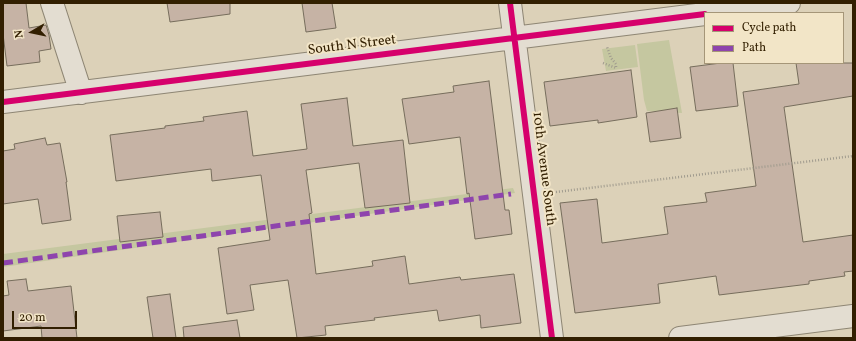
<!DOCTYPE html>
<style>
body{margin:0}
#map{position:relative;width:856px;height:341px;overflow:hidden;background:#dcd1b8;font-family:Vollkorn,serif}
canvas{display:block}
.frame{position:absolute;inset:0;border:4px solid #321f01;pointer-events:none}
.legend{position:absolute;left:704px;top:12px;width:140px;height:52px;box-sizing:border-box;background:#f2e5c7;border:1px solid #a59678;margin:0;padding:5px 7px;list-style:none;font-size:12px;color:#321f01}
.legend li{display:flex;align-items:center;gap:8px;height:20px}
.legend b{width:20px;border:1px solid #a59678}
.north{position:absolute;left:12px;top:12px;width:40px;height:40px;-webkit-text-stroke:3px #f2e5c7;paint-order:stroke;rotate:261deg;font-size:11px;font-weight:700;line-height:16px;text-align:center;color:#321f01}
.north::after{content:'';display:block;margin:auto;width:14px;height:18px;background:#321f01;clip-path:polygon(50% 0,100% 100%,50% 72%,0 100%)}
.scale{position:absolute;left:12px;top:311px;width:65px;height:18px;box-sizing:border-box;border:2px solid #321f01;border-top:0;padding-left:5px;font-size:12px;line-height:14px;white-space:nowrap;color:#321f01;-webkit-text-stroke:3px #f2e5c7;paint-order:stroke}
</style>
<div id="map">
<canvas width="856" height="341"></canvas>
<div class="frame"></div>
<ul class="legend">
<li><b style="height:5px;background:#d6006c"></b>Cycle path</li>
<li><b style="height:5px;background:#8e44ad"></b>Path</li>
</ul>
<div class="north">N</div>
<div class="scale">20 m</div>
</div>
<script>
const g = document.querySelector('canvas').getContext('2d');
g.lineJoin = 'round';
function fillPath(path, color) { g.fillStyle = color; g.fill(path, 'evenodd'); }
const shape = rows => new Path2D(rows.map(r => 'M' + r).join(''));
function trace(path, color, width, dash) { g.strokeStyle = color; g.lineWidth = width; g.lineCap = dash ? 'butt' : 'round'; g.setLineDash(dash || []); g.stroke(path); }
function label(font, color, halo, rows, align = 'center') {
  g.font = font + ' Vollkorn,serif'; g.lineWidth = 4; g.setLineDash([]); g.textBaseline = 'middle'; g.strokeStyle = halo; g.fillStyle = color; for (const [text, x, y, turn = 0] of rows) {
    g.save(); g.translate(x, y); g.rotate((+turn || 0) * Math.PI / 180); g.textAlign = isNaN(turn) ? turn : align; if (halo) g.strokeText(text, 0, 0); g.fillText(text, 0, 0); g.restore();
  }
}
fillPath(shape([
 [669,40,682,113,647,111,644,100,637,44],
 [635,45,638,67,606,71,602,49],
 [513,188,515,193,3,267,3,254]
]), '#c5c7a0');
const building = shape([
 [3,3,26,3,29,28,46,25,49,35,51,49,39,51,40,62,7,66,3,34,3,3],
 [167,3,230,3,230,14,170,22,167,3],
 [302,3,332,3,336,28,306,32,302,3],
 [721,63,733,63,738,106,696,111,690,67,721,63],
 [796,63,853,63,853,96,784,107,803,242,853,235,853,271,844,272,845,276,809,281,809,284,719,295,716,276,658,284,660,303,575,313,560,203,597,199,602,243,668,234,664,207,707,202,705,193,756,186,743,92,799,84,796,63],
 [631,70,637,117,598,123,598,120,550,126,544,82,631,70],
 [489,81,505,210,509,210,512,234,475,239,469,193,467,194,460,137,409,144,402,99,454,92,453,86,489,81],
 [347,98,353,146,403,140,410,203,365,208,359,163,306,170,312,213,309,214,316,274,373,266,372,261,405,256,409,284,460,277,461,280,514,274,521,323,481,328,480,315,439,321,437,310,374,318,375,320,325,326,326,335,297,338,288,280,250,285,254,310,227,314,218,248,270,240,261,175,212,181,211,169,116,181,110,135,165,128,165,126,204,121,203,117,247,111,253,156,307,149,301,104,347,98],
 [677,108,681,138,650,142,646,113,677,108],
 [45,138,47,145,60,143,67,182,66,182,71,220,42,224,38,199,3,204,3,151,15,149,14,144,45,138],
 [160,212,163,237,120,242,117,216,160,212],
 [26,279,28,291,71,286,77,338,42,338,41,326,3,331,3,296,9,295,7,281,26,279],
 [170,294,176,338,153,338,147,297,170,294],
 [237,320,240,338,184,338,183,327,237,320]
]);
fillPath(building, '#c6b3a5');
trace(building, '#766d5c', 1);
const minor = shape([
 [52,3,81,93],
 [510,3,552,338],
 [710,13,789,3],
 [3,102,705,14],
 [680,338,853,316]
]);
trace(minor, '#8e8674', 24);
trace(shape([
 [603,63,616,68,616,64,611,58,607,47],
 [556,192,853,156]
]), '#a09b8e', 2.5, [1, 2]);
trace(minor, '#e3ddd1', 22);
trace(shape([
 [3,263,511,194]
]), '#8e44ad', 5, [10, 5]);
trace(shape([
 [510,3,552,338],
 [3,102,705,14]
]), '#d6006c', 6);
label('14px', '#321f01', '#f2e5c7', [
 ["South N Street",352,46,-7],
 ["10th Avenue South",543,169,83]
]);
</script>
